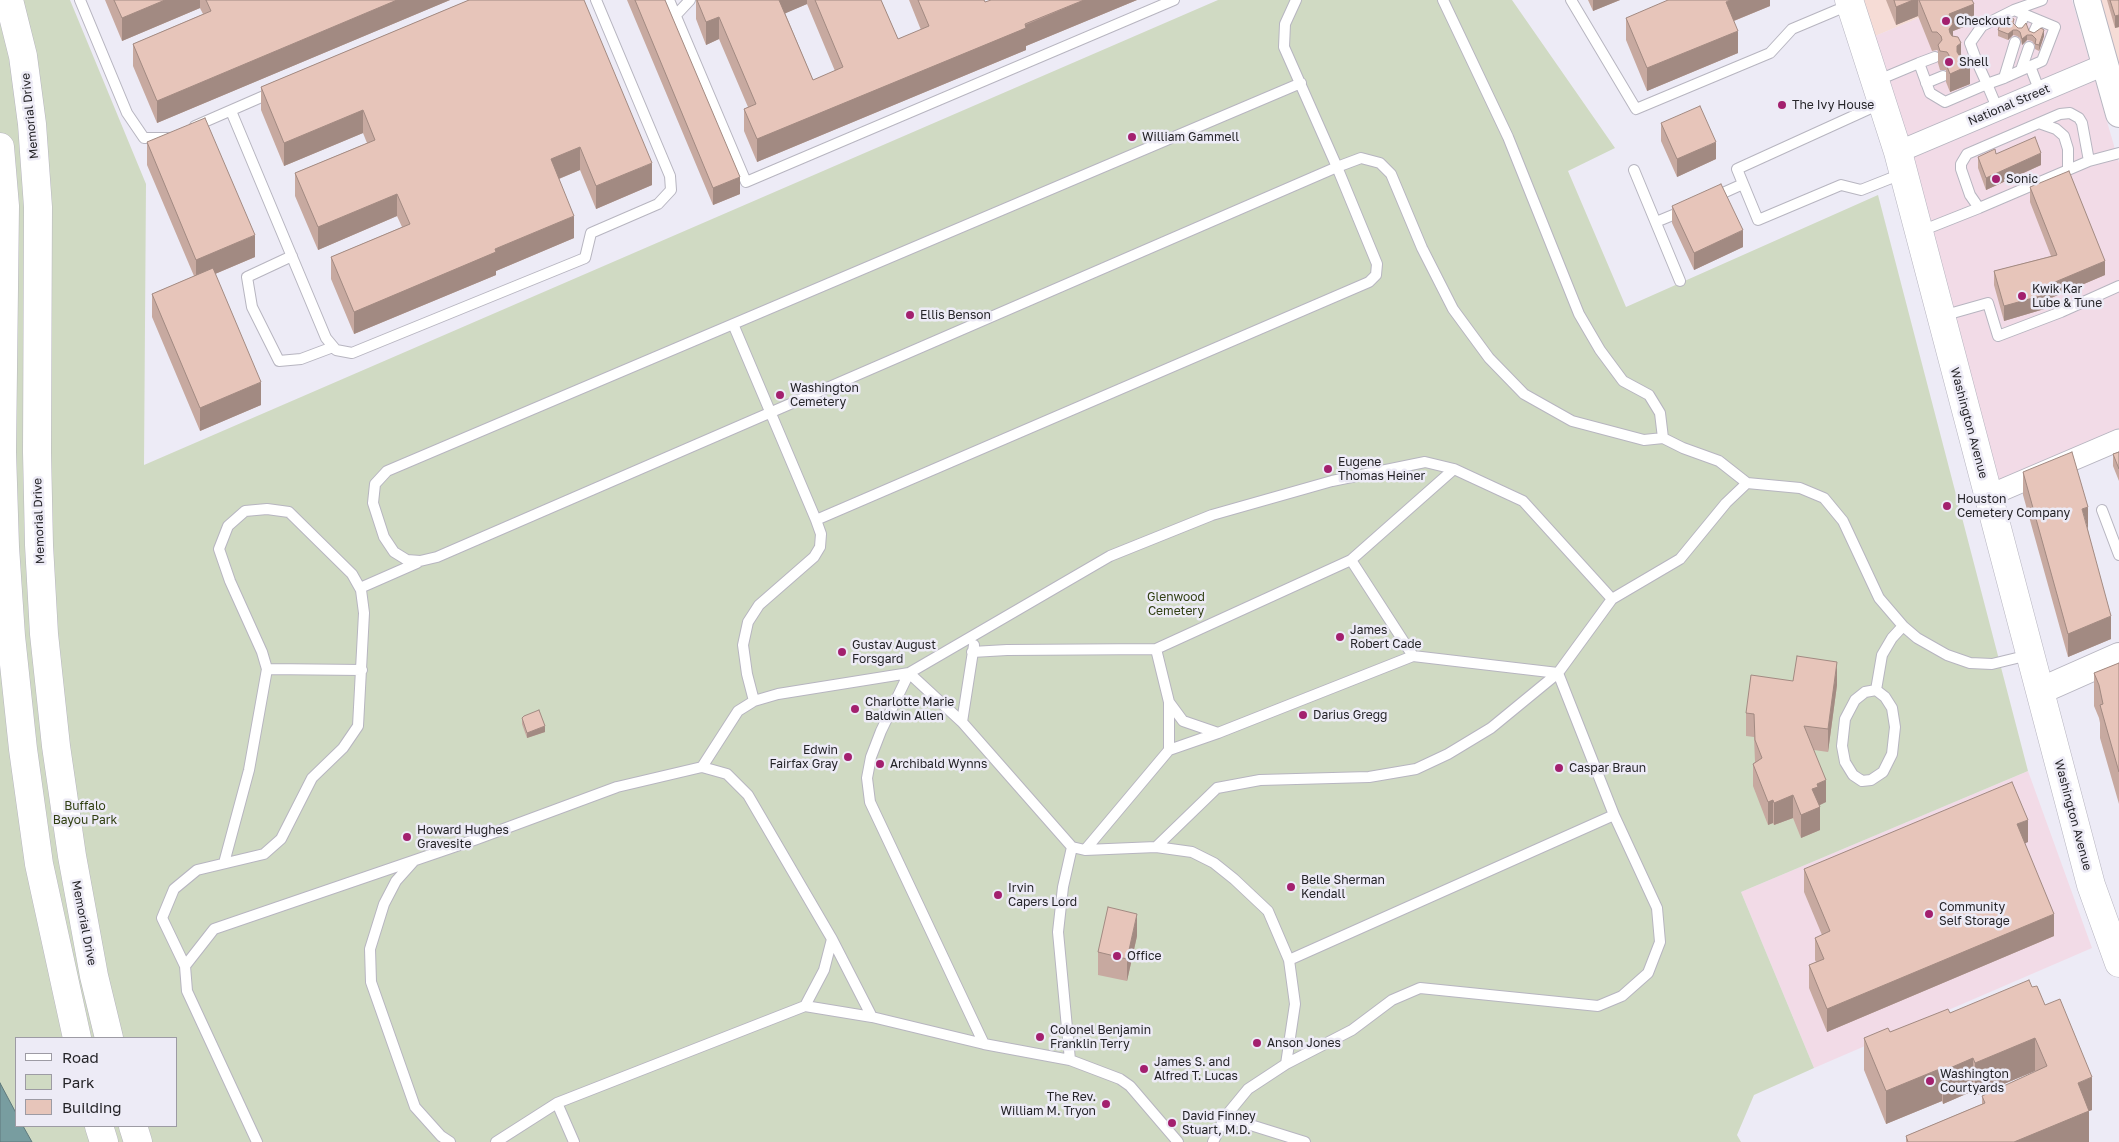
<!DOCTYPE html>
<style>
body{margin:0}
#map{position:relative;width:2119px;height:1142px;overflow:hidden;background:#edebf6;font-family:"Golos Text",sans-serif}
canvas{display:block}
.legend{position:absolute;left:15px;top:1037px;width:162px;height:90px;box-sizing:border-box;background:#edebf6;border:1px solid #9d9ba4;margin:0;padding:6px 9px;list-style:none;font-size:15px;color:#252428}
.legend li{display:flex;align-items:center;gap:10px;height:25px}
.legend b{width:25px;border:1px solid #9d9ba4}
</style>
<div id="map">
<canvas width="2119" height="1142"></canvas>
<ul class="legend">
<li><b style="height:6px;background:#fff"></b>Road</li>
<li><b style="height:14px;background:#d0dac3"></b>Park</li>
<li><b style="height:14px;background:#e7c5ba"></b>Building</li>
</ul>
</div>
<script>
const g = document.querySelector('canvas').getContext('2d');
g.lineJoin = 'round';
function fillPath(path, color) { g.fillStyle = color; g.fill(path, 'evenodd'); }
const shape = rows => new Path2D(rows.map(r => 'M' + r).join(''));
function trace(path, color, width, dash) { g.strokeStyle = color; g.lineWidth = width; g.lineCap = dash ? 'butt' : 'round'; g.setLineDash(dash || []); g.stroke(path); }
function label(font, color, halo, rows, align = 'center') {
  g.font = font + ' "Golos Text",sans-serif'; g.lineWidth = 5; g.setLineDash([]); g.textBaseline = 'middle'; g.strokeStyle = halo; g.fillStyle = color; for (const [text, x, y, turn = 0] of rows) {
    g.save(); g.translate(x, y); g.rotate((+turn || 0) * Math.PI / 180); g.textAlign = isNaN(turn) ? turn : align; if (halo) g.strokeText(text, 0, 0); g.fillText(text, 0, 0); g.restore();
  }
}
fillPath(shape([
 [1962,0,2072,0,2119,163,2119,432,1998,483,1875,36],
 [2028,771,2092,948,1814,1068,1741,892]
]), '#f2dbe7');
fillPath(shape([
 [1863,0,1962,0,1875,36],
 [2082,0,2119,0,2119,87]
]), '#f6dcd6');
fillPath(shape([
 [0,0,70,0,146,184,144,465,1218,0,1512,0,1615,148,1568,171,1626,307,1878,195,2028,771,1741,892,1814,1068,1754,1095,1737,1135,1741,1142,0,1142],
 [16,1038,176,1038,176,1126,16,1126]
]), '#d0dac3');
const water = shape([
 [0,1083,16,1113,16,1126,23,1126,32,1142,0,1142,0,1083]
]);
fillPath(water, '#789da0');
trace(water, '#5f797c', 1);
const service = shape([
 [80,0,127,113,144,138,168,138],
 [669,0,746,182,1174,0],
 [1443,0,1508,137,1579,314,1600,350,1623,381,1649,395,1660,413,1663,438],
 [1571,0,1636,109,1770,53,1792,29,1849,5],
 [2014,10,2042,0],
 [676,15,690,0],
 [2020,27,2024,14],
 [2034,32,2039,21],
 [1919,63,1935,57],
 [2030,66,2040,92],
 [2021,70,2029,47],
 [2004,78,2015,42],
 [1876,81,1919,63,1930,93,1945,102,1987,84,2004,78,2042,61,2055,27,2014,10,1982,26,1970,43,1977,62,1987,84,1998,110],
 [1301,83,387,471,375,484,373,503,384,537,394,552,407,560,420,561,437,557,1337,167,1361,158,1380,163,1391,174,1422,248,1453,309,1489,358,1524,394,1572,421,1644,440,1663,438,1683,448,1719,461,1747,483],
 [1926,83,1943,76],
 [1882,103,1737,169,1758,220,1841,185,1861,190,1904,173],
 [231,111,326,338,336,350,352,353,585,258,591,233,658,204,671,190,670,176,596,0],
 [2039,123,2056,129,2064,136,2068,149,2068,170],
 [195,126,273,92],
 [2089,161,2119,153],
 [1634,170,1680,281],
 [1714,197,1743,184],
 [1656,222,1685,210],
 [1921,231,1979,208,2089,161,2082,123,2079,118,2070,113,2060,114,1967,154,1961,164,1961,169,1970,195,1979,208],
 [292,256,247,277,252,307,279,361,301,359,333,347],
 [1942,316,1988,303,1998,336,2061,312,2119,286],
 [733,324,816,520,1369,282,1376,275,1377,264,1337,167,1284,47,1285,24,1296,0],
 [2102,510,2119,555],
 [1351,560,1413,656,1558,673],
 [360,588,417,563],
 [1156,649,1169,702,1183,721,1218,733],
 [972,652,1007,650,1156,649,1351,560,1454,469],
 [267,669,362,670],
 [1876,690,1885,697,1892,708,1895,727,1892,754,1883,772,1871,780,1862,781,1853,775,1845,762,1842,746,1845,719,1855,700,1865,692,1876,690,1882,655,1892,638,1903,626],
 [754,701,747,674,743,645,748,622,759,605,814,557,820,547,821,534,816,520],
 [962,722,974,645],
 [1169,750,1169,702],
 [1156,847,1217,788,1260,780,1369,777,1416,769,1448,754,1491,728,1558,673],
 [1085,850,1169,750,1218,733,1413,656],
 [413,862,396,881,384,904,370,949,371,982,415,1107,441,1136,450,1142],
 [224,863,249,770,267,669,262,652,230,581,219,549,228,526,245,511,267,509,289,512,352,574,361,590,364,613,358,726,343,748,312,778,281,839,264,854,197,870,174,889,162,918,185,966,187,991,257,1142],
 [1289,960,1614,815],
 [185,966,214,929,474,840,617,787,702,767],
 [805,1006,824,970,832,939],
 [872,1017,832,939,748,795,727,774,702,767,738,711,754,701,778,694,909,673,962,722,1072,847,1085,850,1156,847,1192,852,1214,863,1234,879,1268,911,1289,960,1295,1004,1286,1064],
 [984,1044,870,802,867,778,871,757,881,731,909,673,1110,556,1212,515,1332,481,1425,462,1454,469,1523,501,1612,599],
 [1070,1060,1058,932,1063,887,1072,847],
 [557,1103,574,1142],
 [1225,1117,1305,1142],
 [496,1142,557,1103,805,1006,872,1017,984,1044,1070,1060,1120,1079,1130,1086,1178,1142],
 [1213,1142,1225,1117,1248,1089,1286,1064,1352,1030,1392,1000,1420,988,1598,1006,1622,996,1648,973,1660,942,1657,908,1614,815,1558,673,1612,599,1680,559,1726,503,1747,483,1800,488,1824,498,1843,521,1879,598,1903,626,1917,638,1947,655,1970,663,1992,664,2029,655]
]);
const minor = shape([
 [1898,152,2106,64],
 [1988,496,2119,440]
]);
const tertiary = shape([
 [2087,0,2119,114],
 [2040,691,2119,656]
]);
const secondary = shape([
 [1849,0,1898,152,2091,885,2119,963]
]);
const primary = shape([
 [9,0,23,56,32,124,38,207,37,452,39,545,44,634,56,746,72,856,94,976,109,1038],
 [0,147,5,206,2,452,5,547,11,636,23,749,39,864,77,1038],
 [99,1126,104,1142],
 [133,1126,138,1142]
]);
trace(service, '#b7b5c0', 12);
trace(minor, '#b7b5c0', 23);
trace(tertiary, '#b7b5c0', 28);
trace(secondary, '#b7b5c0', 29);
trace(primary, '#b7b5c0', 29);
trace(service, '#fff', 10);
trace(minor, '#fff', 21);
trace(tertiary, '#fff', 26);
trace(secondary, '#fff', 28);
trace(primary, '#fff', 28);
fillPath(shape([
 [105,0,450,0,157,123,133,66,133,44,203,14,200,8,122,41],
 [469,0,652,185,596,209,580,170,559,179,574,238,496,271,496,275,354,334,331,279,331,257,402,227,397,216,318,250,295,196,295,173,367,143,363,133,284,166,261,110,261,87],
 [627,0,665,0,740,194,713,205],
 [696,0,881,0,898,39,921,30,909,0,984,0,985,2,991,0,1137,0,1026,46,1026,50,757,162,744,131,744,109,748,107,719,39,706,45,696,19],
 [807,4,835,71,813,80,785,13],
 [1588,0,1620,0,1593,11],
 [1770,0,1770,6,1734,21,1738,53,1647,91,1626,40,1626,18],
 [1886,0,1972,0,1974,23,1953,31,1953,36,1961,55,1970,84,1950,92,1946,82,1946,70,1940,70,1938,63,1938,51,1937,50,1932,51,1918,16,1896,25],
 [2107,0,2119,0,2119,27,2115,28],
 [2013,23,2018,28,2044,36,2039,51,2035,49,2035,45,2032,41,2027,40,2022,45,2020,38,2017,36,2013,35,2008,40,1998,36,1998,30],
 [1661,123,1716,159,1677,177,1661,141],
 [147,142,255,257,215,274,261,405,200,431,152,317,152,294,194,276,147,165],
 [1996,154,2041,165,1986,190,1978,168,1978,157],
 [2030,187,2105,275,2051,298,2051,307,2004,321,1994,285,1994,271,2051,256,2030,202],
 [1672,206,1743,247,1694,270,1672,223],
 [2119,452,2119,481,2113,466,2113,454],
 [2023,472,2088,530,2111,639,2068,657,2023,495],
 [2119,663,2119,804,2100,738,2100,723,2099,718,2094,706,2094,673],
 [1793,681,1837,685,1828,752,1814,750,1826,802,1819,805,1820,830,1801,838,1793,818,1774,825,1773,823,1768,825,1753,786,1753,764,1755,762,1754,737,1746,736,1746,713],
 [522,718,545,732,527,738,522,724],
 [2028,842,2025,843,2054,936,1827,1032,1809,988,1809,965,1816,962,1815,960,1815,938,1822,935,1804,892,1804,869],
 [1137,936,1127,981,1098,975,1098,952],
 [2032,987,2045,1005,2092,1110,2089,1111,2089,1142,1906,1142,1906,1136,1982,1104,1982,1096,2036,1072,2035,1071,1975,1096,1973,1091,1943,1104,1942,1101,1886,1124,1864,1070,1864,1038,1890,1032]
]), '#c7a9a0');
fillPath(shape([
 [165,0,200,0,200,8,122,41,122,18],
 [397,0,450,0,157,123,157,101],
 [777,0,807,0,807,4,777,17],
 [1084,0,1137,0,1026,46,1026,50,757,162,757,139],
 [1593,0,1620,0,1593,11],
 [1730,0,1770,0,1770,6,1726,24,1726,2],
 [1913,0,1918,0,1918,16,1896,25,1896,7],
 [1974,4,1974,23,1953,31,1953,43,1949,48,1949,14],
 [2119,15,2119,27,2115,28,2115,16],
 [719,17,719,39,706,45,706,22],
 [2013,30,2013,35,2008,40,2008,34],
 [2044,30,2044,36,2039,51,2039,45],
 [1738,31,1738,53,1647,91,1647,68],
 [2027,35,2027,40,2022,45,2022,39],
 [1961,43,1961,62,1957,52,1957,46],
 [1970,65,1970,84,1950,92,1950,74],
 [363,110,363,133,284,166,284,143],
 [1716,142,1716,159,1677,177,1677,159],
 [580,147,580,170,551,182,551,159],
 [2041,153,2041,165,1986,190,1986,178],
 [652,163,652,185,596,209,596,186],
 [740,177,740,194,713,205,713,188],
 [397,194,397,216,318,250,318,227],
 [574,216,574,238,496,271,496,275,354,334,354,312,495,249],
 [1743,230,1743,247,1694,270,1694,253],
 [255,235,255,257,196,282,196,260],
 [2105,261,2105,275,2051,298,2051,307,2004,321,2004,306,2048,285],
 [261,382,261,405,200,431,200,408],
 [2088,507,2088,530,2082,509],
 [2111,616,2111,639,2068,657,2068,634],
 [1837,662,1837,685,1828,752,1828,729],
 [545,726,545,732,527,738,527,733],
 [1826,780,1826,802,1818,806,1820,807,1820,830,1801,838,1801,815,1812,789,1817,784],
 [1793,795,1793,818,1774,825,1774,803],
 [1773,800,1773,823,1768,825,1768,802],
 [2028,820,2028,842,2017,847,2017,824],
 [1137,914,1137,936,1127,981,1127,959],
 [2054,914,2054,936,1827,1032,1827,1009],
 [2035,1038,2035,1071,1975,1096,1975,1063],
 [1973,1058,1973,1091,1943,1104,1943,1071],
 [1942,1068,1942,1101,1886,1124,1886,1091],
 [2092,1077,2092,1110,2089,1111,2089,1142,2014,1142,2078,1083]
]), '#a28a82');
const building = shape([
 [114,0,165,0,122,18,114,0],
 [206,0,397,0,157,101,133,44,211,11,206,0],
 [469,0,584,0,652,163,596,186,580,147,551,159,574,216,495,249,496,252,354,312,331,257,410,224,397,194,318,227,295,173,375,140,363,110,284,143,261,87,469,0],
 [635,0,665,0,740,177,713,188,635,0],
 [697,0,779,0,813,80,843,67,815,0,881,0,898,39,929,26,918,0,984,0,985,2,991,0,1084,0,1025,24,1026,28,757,139,744,109,756,104,719,17,706,22,697,0],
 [1668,0,1730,0,1726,2,1738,31,1647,68,1626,18,1668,0],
 [1894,0,1913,0,1896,7,1894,0],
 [1919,0,1972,0,1974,4,1949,14,1953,24,1949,29,1950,33,1952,36,1958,37,1961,43,1957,46,1957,52,1959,55,1966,56,1970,65,1950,74,1946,64,1949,61,1949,55,1947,52,1940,51,1938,45,1942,40,1941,36,1937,32,1932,32,1919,0],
 [2110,0,2119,0,2119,15,2115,16,2110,0],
 [2006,16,2014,19,2013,23,2018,28,2022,28,2026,23,2029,31,2034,33,2041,28,2044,30,2039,45,2035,44,2036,39,2032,35,2027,35,2022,39,2020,32,2017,30,2013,30,2008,34,1998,30,2003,17,2006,16],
 [1700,106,1716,142,1677,159,1661,123,1700,106],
 [205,118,255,235,196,260,147,142,205,118],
 [2035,137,2041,153,1986,178,1978,157,1995,149,1996,154,2035,137],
 [2069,171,2105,261,2048,285,2051,293,2004,306,1994,271,2057,255,2030,187,2069,171],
 [1721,184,1743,230,1694,253,1672,206,1721,184],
 [213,268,261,382,200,408,152,294,213,268],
 [2072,452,2088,507,2082,509,2111,616,2068,634,2023,472,2072,452],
 [2119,452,2119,469,2113,454,2119,452],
 [1797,656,1837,662,1828,729,1804,726,1826,780,1817,784,1818,787,1812,789,1820,807,1801,815,1793,795,1774,803,1773,800,1768,802,1753,764,1762,758,1755,740,1754,714,1746,713,1751,675,1793,681,1797,656],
 [2119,663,2119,772,2100,705,2103,704,2099,685,2094,673,2119,663],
 [539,710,545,726,527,733,522,718,524,716,539,710],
 [2012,782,2028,820,2017,824,2054,914,1827,1009,1809,965,1824,959,1815,938,1830,931,1804,869,2012,782],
 [1108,907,1137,914,1127,959,1098,952,1108,907],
 [2029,980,2032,987,2037,986,2045,1005,2060,999,2092,1077,2078,1083,2089,1111,2014,1142,1908,1142,1906,1136,1985,1103,1982,1096,2047,1066,2035,1038,1975,1063,1973,1058,1943,1071,1942,1068,1886,1091,1864,1038,1888,1028,1890,1032,1948,1009,1950,1013,2029,980]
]);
fillPath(building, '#e7c5ba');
trace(building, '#a28a82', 1);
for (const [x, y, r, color] of [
 [1946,21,5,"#a3206e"],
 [1949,62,5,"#a3206e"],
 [1782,105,5,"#a3206e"],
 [1132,137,5,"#a3206e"],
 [1996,179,5,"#a3206e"],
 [2022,296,5,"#a3206e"],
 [910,315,5,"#a3206e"],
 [780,395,5,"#a3206e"],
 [1328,469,5,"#a3206e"],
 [1947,506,5,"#a3206e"],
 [1340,637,5,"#a3206e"],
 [842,652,5,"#a3206e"],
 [855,709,5,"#a3206e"],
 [1303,715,5,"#a3206e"],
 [848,757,5,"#a3206e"],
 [880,764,5,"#a3206e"],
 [1559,768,5,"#a3206e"],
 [407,837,5,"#a3206e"],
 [1291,887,5,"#a3206e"],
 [998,895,5,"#a3206e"],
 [1929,914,5,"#a3206e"],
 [1117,956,5,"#a3206e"],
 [1040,1037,5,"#a3206e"],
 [1257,1043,5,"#a3206e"],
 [1144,1069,5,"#a3206e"],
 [1930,1081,5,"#a3206e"],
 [1106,1104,5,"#a3206e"],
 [1172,1123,5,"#a3206e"]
]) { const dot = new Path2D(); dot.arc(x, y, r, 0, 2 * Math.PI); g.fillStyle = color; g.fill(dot); trace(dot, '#edebf6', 2); }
label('12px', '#252428', '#edebf6', [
 ["Checkout",1956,21],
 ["Shell",1959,62],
 ["The Ivy House",1792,105],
 ["William Gammell",1142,137],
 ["Sonic",2006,179],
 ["Kwik Kar",2032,289],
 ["Lube & Tune",2032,303],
 ["Ellis Benson",920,315],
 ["Washington",790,388],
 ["Cemetery",790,402],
 ["Eugene",1338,462],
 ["Thomas Heiner",1338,476],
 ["Houston",1957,499],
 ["Cemetery Company",1957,513],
 ["James",1350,630],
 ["Robert Cade",1350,644],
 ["Gustav August",852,645],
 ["Forsgard",852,659],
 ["Charlotte Marie",865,702],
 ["Baldwin Allen",865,716],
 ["Darius Gregg",1313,715],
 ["Edwin",838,750,"right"],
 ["Fairfax Gray",838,764,"right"],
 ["Archibald Wynns",890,764],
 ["Caspar Braun",1569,768],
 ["Howard Hughes",417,830],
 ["Gravesite",417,844],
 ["Belle Sherman",1301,880],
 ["Kendall",1301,894],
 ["Irvin",1008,888],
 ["Capers Lord",1008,902],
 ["Community",1939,907],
 ["Self Storage",1939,921],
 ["Office",1127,956],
 ["Colonel Benjamin",1050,1030],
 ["Franklin Terry",1050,1044],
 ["Anson Jones",1267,1043],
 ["James S. and",1154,1062],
 ["Alfred T. Lucas",1154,1076],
 ["Washington",1940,1074],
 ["Courtyards",1940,1088],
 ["The Rev.",1096,1097,"right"],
 ["William M. Tryon",1096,1111,"right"],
 ["David Finney",1182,1116],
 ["Stuart, M.D.",1182,1130]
], 'left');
label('12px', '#252428', '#edebf6', [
 ["National Street",2009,105,-23],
 ["Memorial Drive",30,116,-96],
 ["Washington Avenue",1969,423,75],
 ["Memorial Drive",39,521,-92],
 ["Washington Avenue",2073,815,75],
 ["Memorial Drive",84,923,79]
]);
label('12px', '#303f12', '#edebf6', [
 ["Glenwood",1176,597],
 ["Cemetery",1176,611],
 ["Buffalo",85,806],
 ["Bayou Park",85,820]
]);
</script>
